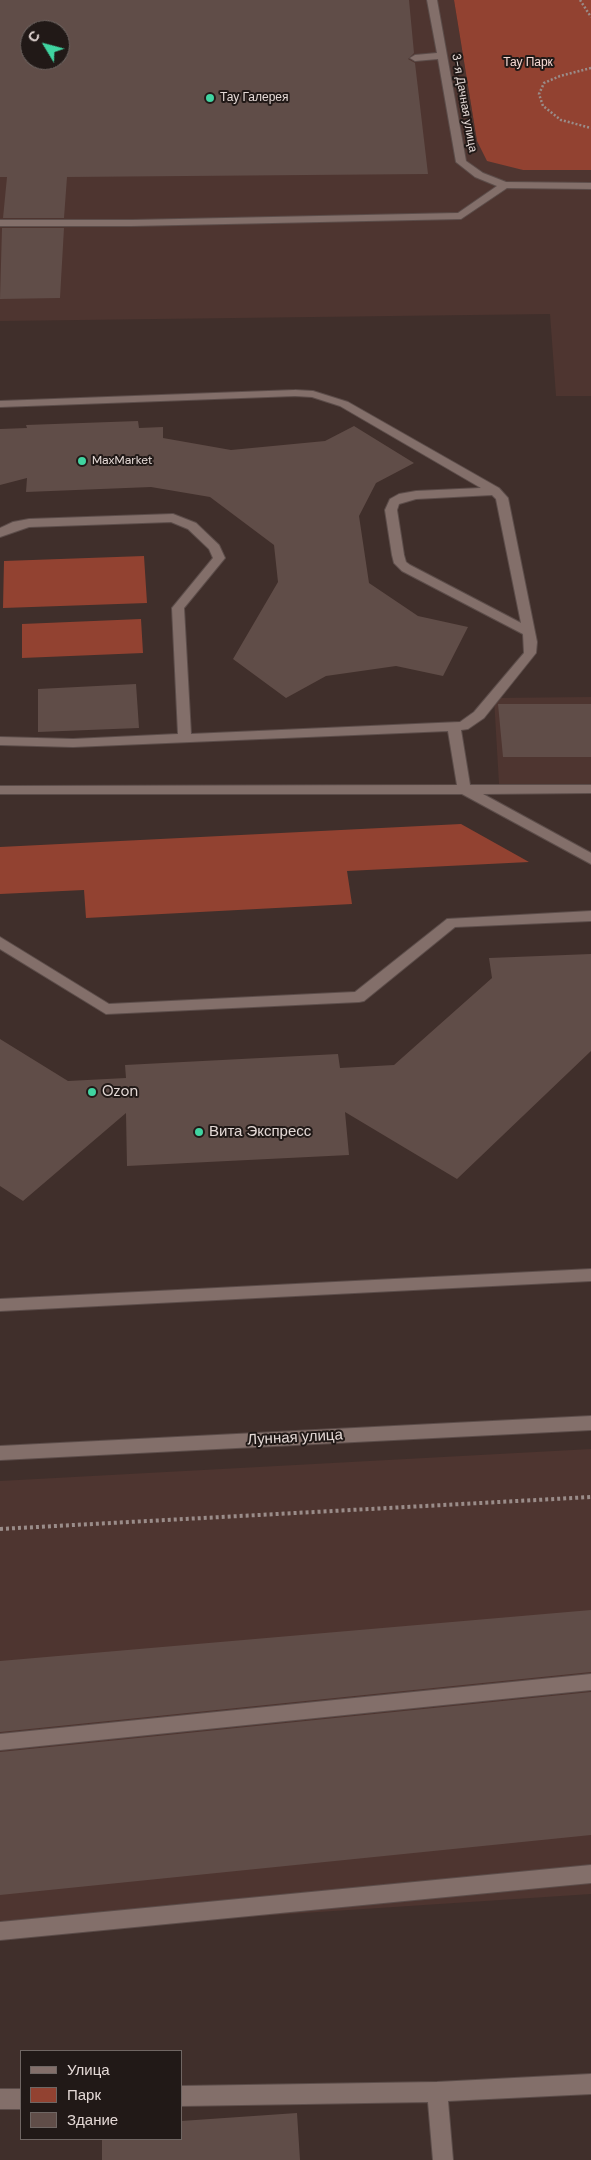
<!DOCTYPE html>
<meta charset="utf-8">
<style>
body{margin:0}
#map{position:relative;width:591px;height:2160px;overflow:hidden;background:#402f2b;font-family:"DM Sans",sans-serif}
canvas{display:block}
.legend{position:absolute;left:20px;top:2050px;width:162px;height:90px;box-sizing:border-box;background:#211917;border:1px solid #6f6663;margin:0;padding:6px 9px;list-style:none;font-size:15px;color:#e4d9d6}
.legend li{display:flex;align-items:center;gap:10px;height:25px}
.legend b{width:25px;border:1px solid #6f6663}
.north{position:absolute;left:20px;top:20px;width:50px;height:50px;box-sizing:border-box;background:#211917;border:1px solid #6f6663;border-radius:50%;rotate:307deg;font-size:14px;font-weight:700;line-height:20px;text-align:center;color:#e4d9d6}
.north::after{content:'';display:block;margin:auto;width:18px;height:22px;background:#40d4a1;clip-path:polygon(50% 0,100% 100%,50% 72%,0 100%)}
</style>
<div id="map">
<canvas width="591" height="2160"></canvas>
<ul class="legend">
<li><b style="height:6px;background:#836f6a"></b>Улица</li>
<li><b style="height:14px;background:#924231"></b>Парк</li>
<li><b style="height:14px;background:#604d48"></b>Здание</li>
</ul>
<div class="north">С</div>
</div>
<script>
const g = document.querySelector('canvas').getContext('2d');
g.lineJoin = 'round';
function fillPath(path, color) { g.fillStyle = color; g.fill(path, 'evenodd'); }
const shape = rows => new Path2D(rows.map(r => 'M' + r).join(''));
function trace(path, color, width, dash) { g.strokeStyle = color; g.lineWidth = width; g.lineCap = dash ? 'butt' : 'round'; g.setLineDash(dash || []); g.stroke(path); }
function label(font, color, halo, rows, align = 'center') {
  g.font = font + ' "DM Sans",sans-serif'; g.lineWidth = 4; g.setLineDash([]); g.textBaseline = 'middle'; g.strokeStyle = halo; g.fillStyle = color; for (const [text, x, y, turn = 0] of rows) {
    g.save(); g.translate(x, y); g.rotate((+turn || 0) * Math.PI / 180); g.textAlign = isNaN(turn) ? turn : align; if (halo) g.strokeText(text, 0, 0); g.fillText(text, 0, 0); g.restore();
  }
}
fillPath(shape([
 [0,0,454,0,477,141,523,170,591,170,591,396,556,396,550,314,0,321],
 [30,30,60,30,60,60,30,60],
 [591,697,591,788,588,785,499,784,494,698],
 [591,1449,591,1894,0,1933,0,1481]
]), '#4e3530');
fillPath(shape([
 [454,0,591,0,591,170,523,170,487,161,477,141],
 [144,556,147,603,3,608,4,561],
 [141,619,143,653,22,658,22,624],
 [461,824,529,862,347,871,352,904,86,918,84,890,0,894,0,847]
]), '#924231');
fillPath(shape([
 [0,0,409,0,414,53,408,59,415,63,428,174,67,177,64,218,3,218,7,177,0,177],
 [30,30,60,30,60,60,30,60],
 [2,228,64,228,60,298,0,299],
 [138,421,139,428,163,427,163,438,231,450,325,441,354,426,414,463,376,483,359,516,369,583,418,616,468,627,443,676,396,666,326,676,286,698,233,659,278,582,274,545,210,497,151,487,26,492,27,478,0,485,0,429,27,428,26,425],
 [136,684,139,728,38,732,38,689],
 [498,704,591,704,591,757,503,757],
 [591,954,591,1051,457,1179,345,1112,349,1155,127,1166,126,1113,23,1201,0,1186,0,1039,68,1081,126,1078,125,1065,338,1054,340,1068,394,1065,492,978,489,958],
 [591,1610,591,1672,0,1732,0,1661],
 [591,1692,591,1835,0,1895,0,1752],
 [297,2113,300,2160,102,2160,102,2139,181,2139,181,2121]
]), '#604d48');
const service = shape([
 [427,0,437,0,466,161,483,173,506,182,591,183,591,189,507,188,461,219,132,226,0,226,0,220,132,220,458,213,497,186,475,177,456,162,438,59,415,61,410,58,415,55,437,53,427,0],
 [295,390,313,391,348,402,499,488,508,498,537,642,536,653,484,718,468,729,461,730,470,785,591,785,591,793,483,794,591,853,591,864,462,794,0,794,0,786,457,785,448,731,73,747,0,745,0,737,73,739,178,734,172,608,213,558,209,549,188,529,171,522,29,527,0,537,0,528,13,522,29,519,173,514,196,523,219,545,225,558,184,608,191,734,460,722,474,712,518,660,524,653,523,634,402,571,394,563,392,555,385,510,390,499,399,494,416,491,481,488,340,406,312,397,295,396,0,407,0,401,295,390],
 [492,495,496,499,521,623,410,565,406,562,404,555,397,510,399,504,416,499,492,495],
 [591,911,591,921,455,927,364,1001,359,1002,106,1014,0,949,0,937,109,1004,355,992,447,919,591,911],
 [591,1269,591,1281,0,1311,0,1299,591,1269],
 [591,1674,591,1690,0,1750,0,1734,591,1674],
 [591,1865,591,1883,0,1940,0,1922,591,1865],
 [591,2074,591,2094,448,2101,453,2160,433,2160,428,2102,181,2106,181,2086,437,2082,591,2074],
 [0,2089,21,2089,21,2109,0,2109,0,2089]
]);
const tertiary = shape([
 [591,1416,591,1430,0,1460,0,1446,591,1416]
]);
trace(service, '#5c4d4a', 2);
trace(tertiary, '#5c4d4a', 2);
trace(shape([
 [580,0,591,17],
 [591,68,560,76,544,83,539,94,543,106,561,120,591,128]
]), '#9a8c89', 2.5, [2, 2]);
trace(shape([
 [0,1529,591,1497]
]), '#9a8c89', 4, [3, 3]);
fillPath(service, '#836f6a');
fillPath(tertiary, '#836f6a');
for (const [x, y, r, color] of [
 [210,98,5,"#40d4a1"],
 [82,461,5,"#40d4a1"],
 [92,1092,5,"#40d4a1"],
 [199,1132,5,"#40d4a1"]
]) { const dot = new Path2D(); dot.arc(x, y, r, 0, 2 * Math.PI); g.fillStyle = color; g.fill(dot); trace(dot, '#211917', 2); }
label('12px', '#f7dbd5', '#211917', [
 ["Тау Парк",528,63]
]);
label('12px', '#e4d9d6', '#211917', [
 ["Тау Галерея",220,98],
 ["MaxMarket",92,461]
], 'left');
label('12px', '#e4d9d6', '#211917', [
 ["3-я Дачная улица",464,103,80]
]);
label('15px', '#e4d9d6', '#211917', [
 ["Ozon",102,1092],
 ["Вита Экспресс",209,1132]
], 'left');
label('15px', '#e4d9d6', '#211917', [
 ["Лунная улица",295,1438,-3]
]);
</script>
